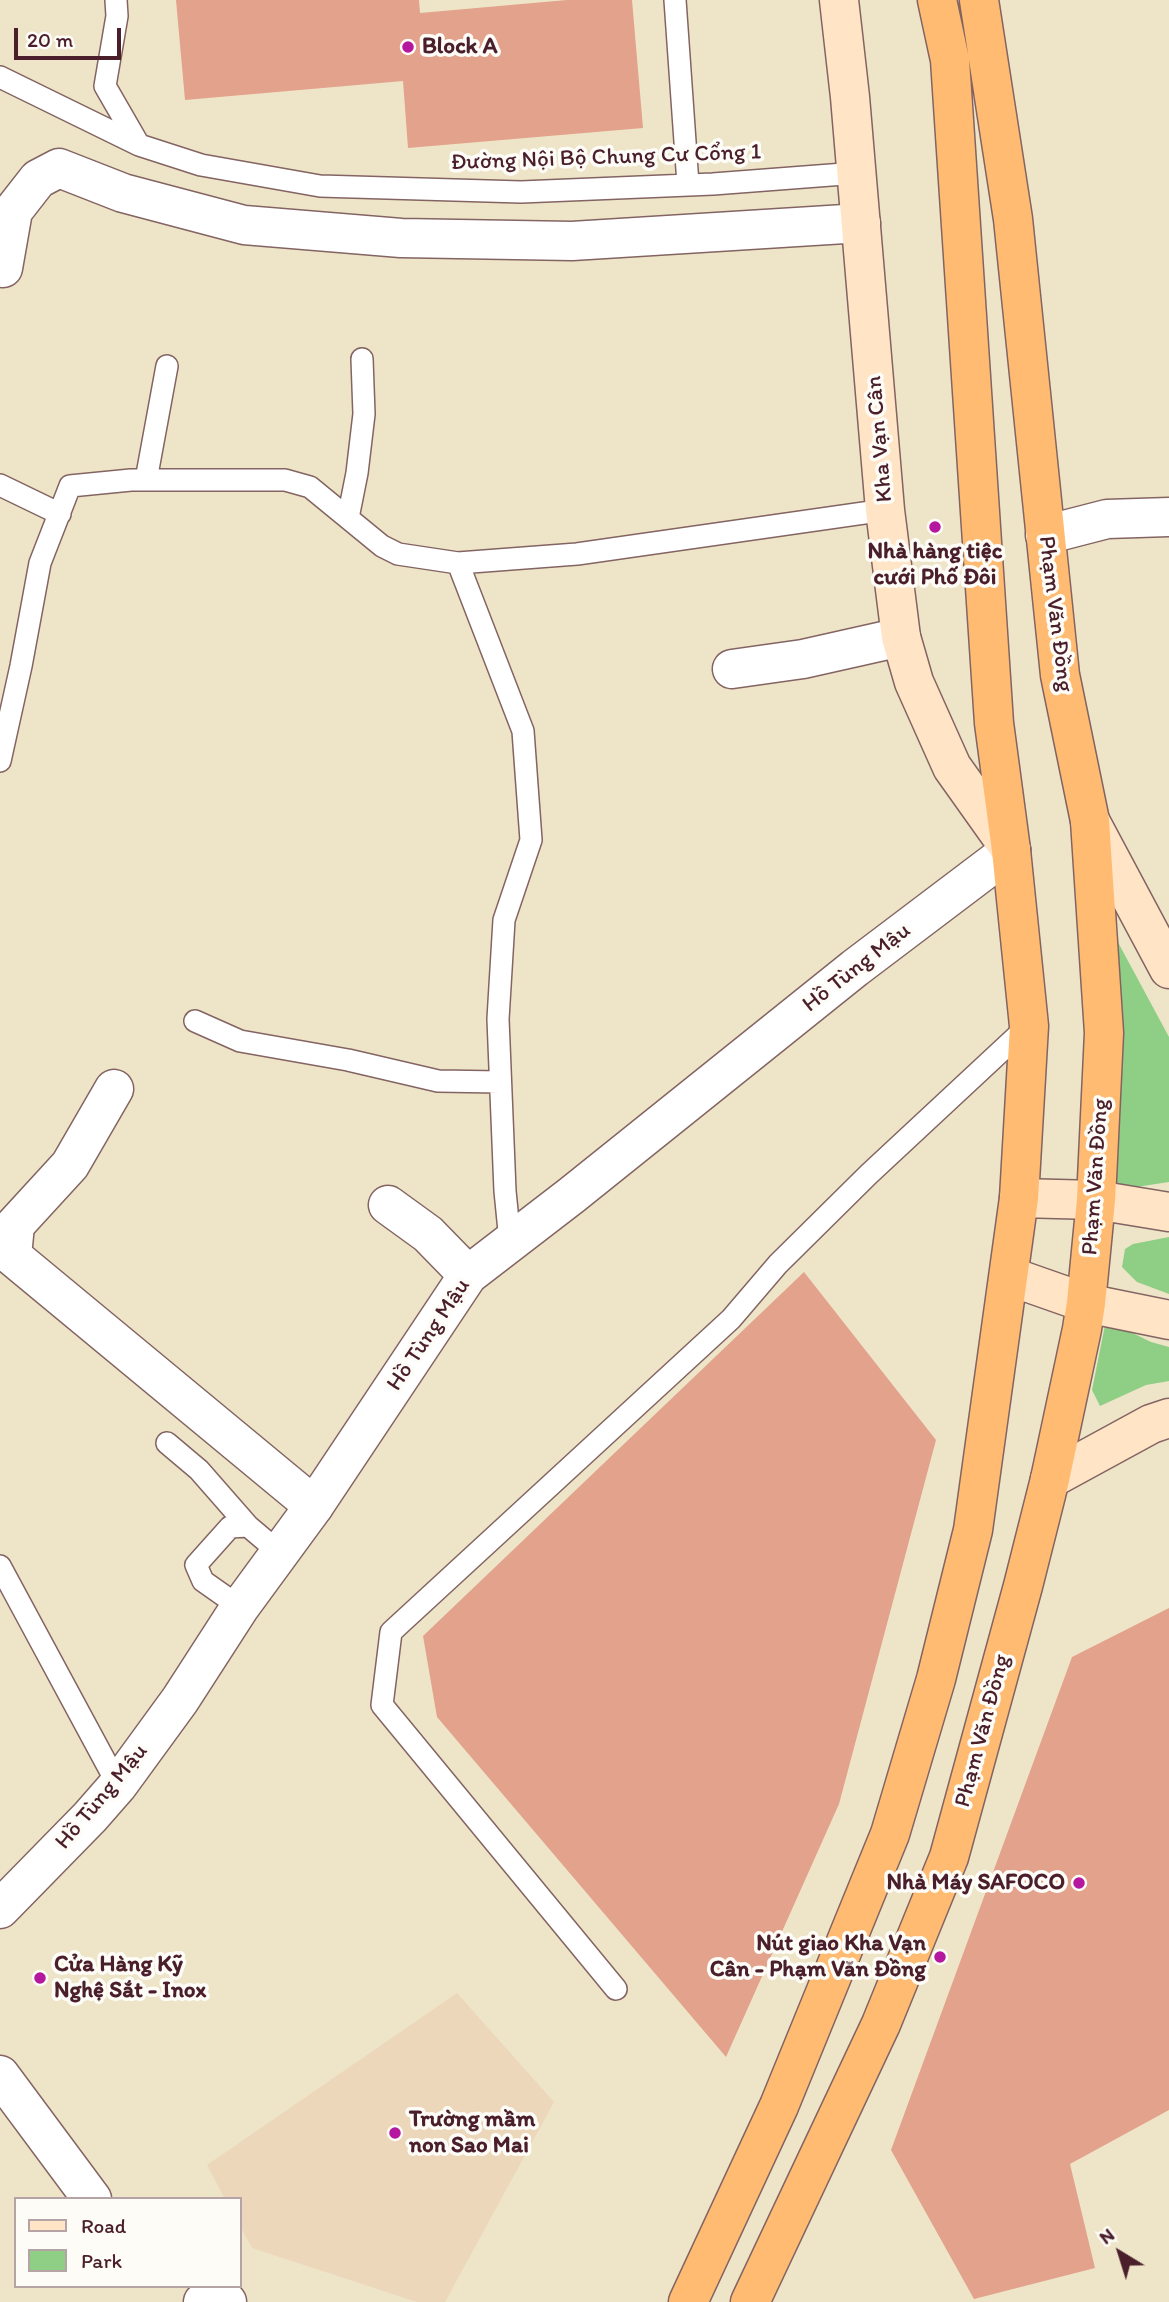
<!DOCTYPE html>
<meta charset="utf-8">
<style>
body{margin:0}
#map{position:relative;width:1169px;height:2302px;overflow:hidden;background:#eee5c8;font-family:Itim,sans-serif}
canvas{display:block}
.legend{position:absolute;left:14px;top:2197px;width:228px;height:91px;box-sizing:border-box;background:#fdfcf7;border:2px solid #b5a4a5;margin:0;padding:9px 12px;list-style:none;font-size:21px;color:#4a1f2b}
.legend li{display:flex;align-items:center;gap:14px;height:35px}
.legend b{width:35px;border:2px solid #b5a4a5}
.north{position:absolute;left:1085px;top:2218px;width:70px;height:70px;-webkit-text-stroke:5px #fdfcf7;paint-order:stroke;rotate:322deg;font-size:19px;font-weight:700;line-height:28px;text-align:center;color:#4a1f2b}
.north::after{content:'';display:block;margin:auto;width:24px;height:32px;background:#4a1f2b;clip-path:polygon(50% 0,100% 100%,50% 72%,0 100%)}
.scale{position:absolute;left:14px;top:28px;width:107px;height:32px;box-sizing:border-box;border:4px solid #4a1f2b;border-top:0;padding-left:9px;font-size:21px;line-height:24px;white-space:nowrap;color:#4a1f2b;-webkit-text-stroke:5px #fdfcf7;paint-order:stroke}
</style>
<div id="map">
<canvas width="1169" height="2302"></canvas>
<ul class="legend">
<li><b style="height:9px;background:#ffe4c6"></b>Road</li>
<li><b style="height:19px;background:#8ece85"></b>Park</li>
</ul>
<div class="north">N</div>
<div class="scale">20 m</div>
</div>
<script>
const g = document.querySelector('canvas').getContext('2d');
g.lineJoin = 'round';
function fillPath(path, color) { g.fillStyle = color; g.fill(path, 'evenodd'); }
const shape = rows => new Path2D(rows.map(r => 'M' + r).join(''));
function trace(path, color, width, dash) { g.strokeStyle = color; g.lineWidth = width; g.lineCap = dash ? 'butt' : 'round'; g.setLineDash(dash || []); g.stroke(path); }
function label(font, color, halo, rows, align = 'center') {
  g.font = font + ' Itim,sans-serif'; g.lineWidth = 7; g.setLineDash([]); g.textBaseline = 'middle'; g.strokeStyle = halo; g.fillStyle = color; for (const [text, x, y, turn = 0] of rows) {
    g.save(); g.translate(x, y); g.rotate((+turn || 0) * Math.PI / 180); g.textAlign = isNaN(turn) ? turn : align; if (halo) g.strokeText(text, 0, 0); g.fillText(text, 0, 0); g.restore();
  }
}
fillPath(shape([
 [457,1993,554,2102,445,2302,417,2302,252,2248,240,2226,240,2199,225,2199,207,2165]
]), '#ecd7ba');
fillPath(shape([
 [1113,933,1169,1037,1169,1182,1117,1190],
 [1169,1237,1169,1294,1137,1282,1122,1267,1125,1249,1133,1244],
 [1106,1320,1151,1342,1169,1347,1169,1381,1146,1385,1100,1406,1092,1390]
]), '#8ece85');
fillPath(shape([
 [176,0,419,0,420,13,567,0,632,0,643,128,408,148,403,81,185,100],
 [804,1272,936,1440,839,1804,726,2057,437,1717,423,1636],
 [1169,1608,1169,2110,1070,2164,1095,2268,974,2299,891,2150,1072,1657]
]), '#e2a28c');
const service = shape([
 [116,0,117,16,105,86,139,145],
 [675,0,688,184],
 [0,77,139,145,201,165,320,186,521,192,713,184,857,173],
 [146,480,167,366],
 [0,485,60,514],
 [348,518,357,473,364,414,362,359],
 [458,563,523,731,531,840,504,920,498,1019,505,1191,510,1241],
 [0,761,21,666,40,563,70,486,131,480,285,480,310,487,382,546,398,554,458,563,577,554,885,510],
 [195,1021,240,1041,348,1060,438,1081,500,1082],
 [167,1443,199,1470,248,1526],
 [0,1566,118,1785],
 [240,1607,203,1581,196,1565,230,1527,248,1526,280,1553],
 [616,1989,382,1705,391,1632,731,1319,778,1264,869,1174,1028,1026]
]);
const minor = shape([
 [3,268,13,211,38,179,59,168,123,193,244,225,401,238,572,241,861,223],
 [1045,535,1107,519,1169,517],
 [732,669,803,659,901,637],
 [114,1089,70,1165,15,1225,12,1256,314,1506],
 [388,1205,428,1234,468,1275],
 [0,2075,92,2199],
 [203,2302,212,2300,227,2302]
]);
const tertiary = shape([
 [0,1909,90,1817,118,1785,180,1700,240,1607,314,1506,468,1275,572,1195,855,968,1011,850]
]);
const secondary = shape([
 [839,0,850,97,885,510,901,637,914,682,952,767,1011,850],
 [1090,821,1169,969],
 [1019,1198,1096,1200,1169,1212],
 [1009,1276,1086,1303,1169,1320],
 [1050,1479,1151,1424,1169,1418]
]);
const trunk = shape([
 [688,2302,779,2106,890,1834,936,1679,973,1530,1019,1198,1029,1026,1011,850,994,723,950,60,937,0],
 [750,2302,881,2024,949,1857,1023,1586,1050,1479,1082,1329,1086,1303,1096,1200,1104,1033,1090,821,1060,675,1013,219,979,0]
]);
trace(service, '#836462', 24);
trace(minor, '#836462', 41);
trace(tertiary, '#836462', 41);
trace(secondary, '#836462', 41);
trace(trunk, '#836462', 41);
trace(service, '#fff', 21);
trace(minor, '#fff', 38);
trace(tertiary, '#fff', 38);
trace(secondary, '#ffe4c6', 38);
trace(trunk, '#ffbb71', 38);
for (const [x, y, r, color] of [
 [408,47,7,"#b5179e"],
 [935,527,7,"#b5179e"],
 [1079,1883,7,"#b5179e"],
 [940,1957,7,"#b5179e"],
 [40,1978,7,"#b5179e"],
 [395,2133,7,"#b5179e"]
]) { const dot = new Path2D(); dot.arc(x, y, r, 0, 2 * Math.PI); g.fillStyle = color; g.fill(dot); trace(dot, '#fdfcf7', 2.5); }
label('bold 23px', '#4a1f2b', '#fdfcf7', [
 ["Block A",422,47],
 ["Nhà hàng tiệc",935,552,"center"],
 ["cưới Phố Đôi",935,578,"center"],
 ["Nhà Máy SAFOCO",1065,1883,"right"],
 ["Nút giao Kha Vạn",926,1944,"right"],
 ["Cân - Phạm Văn Đồng",926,1970,"right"],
 ["Cửa Hàng Kỹ",54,1965],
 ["Nghệ Sắt - Inox",54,1991],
 ["Trường mầm",409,2120],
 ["non Sao Mai",409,2146]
], 'left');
label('23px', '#4a1f2b', '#fdfcf7', [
 ["Đường Nội Bộ Chung Cư Cổng 1",606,158,-2],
 ["Kha Vạn Cân",880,439,-95],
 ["Phạm Văn Đồng",1055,614,83],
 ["Hồ Tùng Mậu",857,968,-38],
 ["Phạm Văn Đồng",1096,1177,-86],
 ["Hồ Tùng Mậu",429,1335,-56],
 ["Phạm Văn Đồng",983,1731,-75],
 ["Hồ Tùng Mậu",102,1797,-50]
]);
</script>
